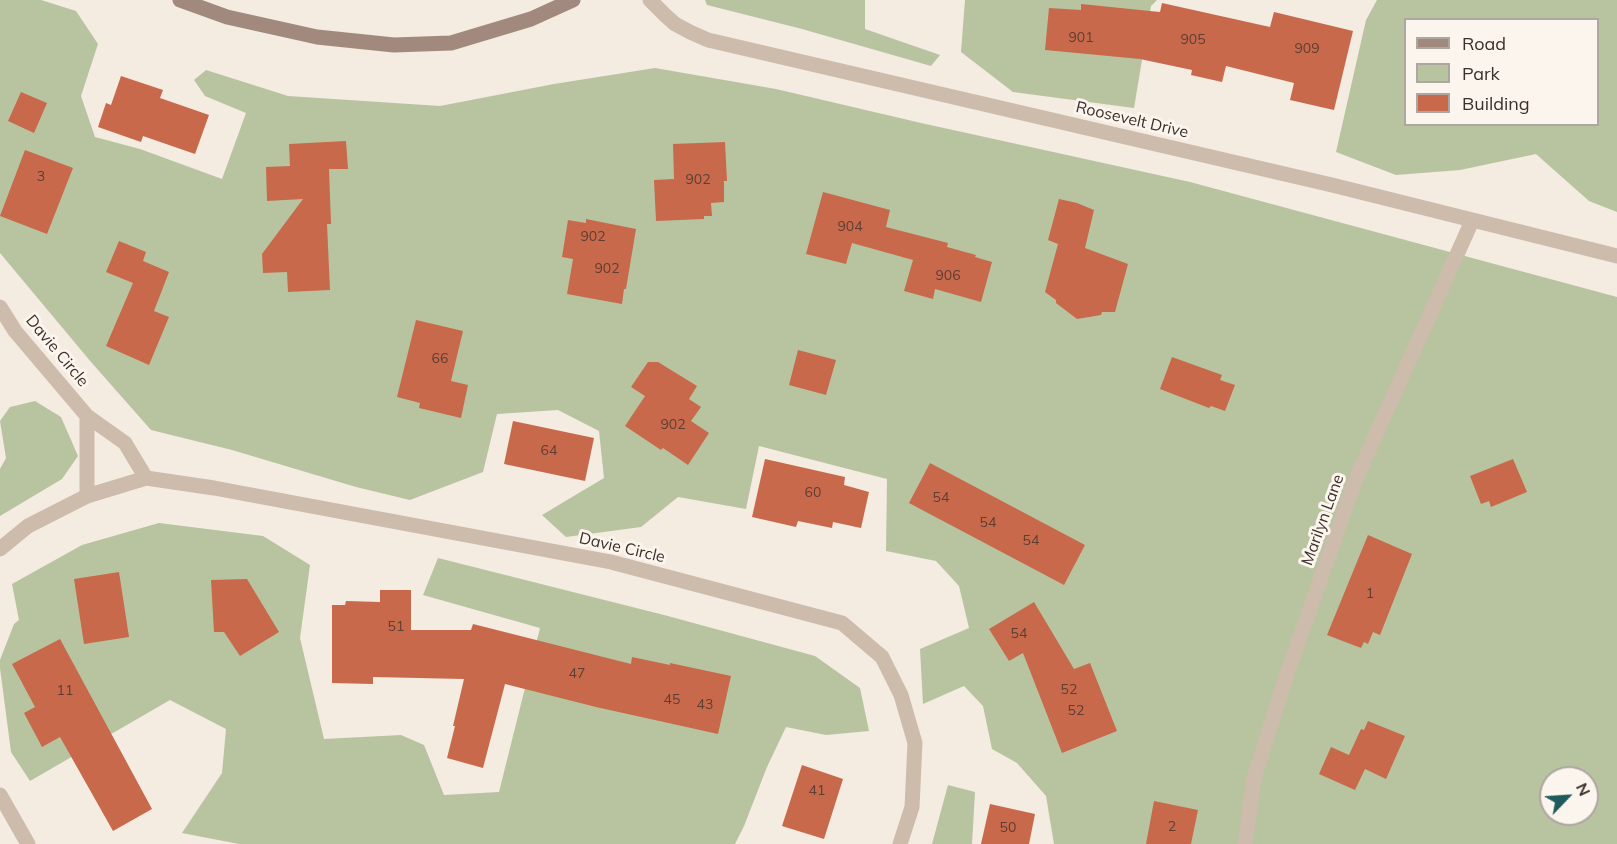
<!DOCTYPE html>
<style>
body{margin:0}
#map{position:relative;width:1617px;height:844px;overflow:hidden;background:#f4ebe1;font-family:Mulish,sans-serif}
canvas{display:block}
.legend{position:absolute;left:1404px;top:18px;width:195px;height:108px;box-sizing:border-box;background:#fbf5ee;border:2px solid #aea6a0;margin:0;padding:8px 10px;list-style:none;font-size:18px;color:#3b302b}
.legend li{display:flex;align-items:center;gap:12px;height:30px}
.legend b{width:30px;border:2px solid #aea6a0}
.north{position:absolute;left:1539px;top:766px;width:60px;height:60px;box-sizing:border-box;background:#fbf5ee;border:2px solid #aea6a0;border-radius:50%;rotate:65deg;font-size:16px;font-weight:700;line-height:24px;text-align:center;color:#3b302b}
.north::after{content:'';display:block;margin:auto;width:21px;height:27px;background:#1f5a5e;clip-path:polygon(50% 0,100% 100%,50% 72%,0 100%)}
</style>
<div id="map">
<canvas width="1617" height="844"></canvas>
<ul class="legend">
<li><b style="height:8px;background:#a18a7d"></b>Road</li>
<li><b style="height:16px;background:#b8c4a0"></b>Park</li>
<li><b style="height:16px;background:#c8694b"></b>Building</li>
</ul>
<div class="north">N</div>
</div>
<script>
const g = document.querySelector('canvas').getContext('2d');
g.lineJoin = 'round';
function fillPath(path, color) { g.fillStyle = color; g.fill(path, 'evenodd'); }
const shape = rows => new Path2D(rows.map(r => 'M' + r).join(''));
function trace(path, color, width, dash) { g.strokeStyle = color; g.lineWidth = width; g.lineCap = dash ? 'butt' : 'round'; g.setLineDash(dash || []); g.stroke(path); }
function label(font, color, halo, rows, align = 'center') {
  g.font = font + ' Mulish,sans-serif'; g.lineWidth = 6; g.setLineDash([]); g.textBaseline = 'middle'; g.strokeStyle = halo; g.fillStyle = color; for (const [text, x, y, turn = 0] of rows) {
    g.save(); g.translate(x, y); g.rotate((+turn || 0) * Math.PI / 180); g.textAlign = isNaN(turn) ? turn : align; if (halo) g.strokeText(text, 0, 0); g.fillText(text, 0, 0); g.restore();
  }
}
fillPath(shape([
 [0,0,41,0,76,11,98,44,81,96,95,137,140,149,222,179,246,113,205,96,194,80,206,70,288,96,440,106,554,84,655,68,776,89,921,123,1190,182,1617,297,1617,844,1054,844,1046,796,1017,763,992,749,983,706,964,686,923,704,920,649,969,628,959,586,936,561,886,551,887,479,759,446,746,509,678,497,641,527,566,537,542,515,604,478,599,431,558,410,497,414,483,472,410,500,356,487,232,450,151,430,91,362,0,253],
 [1551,778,1587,778,1587,814,1551,814],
 [705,0,865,0,865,29,940,55,931,66,802,29,707,5],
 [965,0,1157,0,1151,6,1134,108,1013,92,961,52],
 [1377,0,1617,0,1617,212,1589,201,1536,154,1460,170,1396,175,1336,152,1366,20],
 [1406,20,1598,20,1598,124,1406,124],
 [35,401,61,417,78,456,62,479,0,516,0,469,6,458,0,421,10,407],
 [159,523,263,536,310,565,300,638,324,739,401,735,424,745,444,795,499,792,540,628,423,595,438,558,664,615,815,656,860,688,869,731,826,735,786,727,767,767,744,826,735,844,239,844,182,833,222,773,226,729,170,700,30,781,11,752,0,668,0,660,14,624,19,620,12,584,82,545],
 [948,785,975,792,972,844,932,844]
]), '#b8c4a0');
fillPath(shape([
 [1162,3,1270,27,1274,12,1353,31,1334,110,1290,100,1294,83,1226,66,1222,82,1191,75,1192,70,1140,59,1045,50,1049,8,1081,10,1081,4,1160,12],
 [121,76,163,90,160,98,209,115,195,154,143,136,141,142,98,127,106,103,111,105],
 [21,92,47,103,34,133,8,121],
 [346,141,348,169,329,169,331,224,327,224,330,290,288,292,287,272,263,273,262,254,303,199,267,201,266,167,290,166,289,144],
 [725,142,727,181,724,181,724,202,711,203,712,216,704,216,704,219,656,221,654,180,674,179,673,144],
 [25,150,73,168,47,234,0,216],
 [823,192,890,210,886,227,948,243,947,247,976,255,975,257,992,262,981,302,935,289,933,299,904,291,913,260,852,243,846,264,806,254],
 [1059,199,1077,203,1094,210,1085,248,1128,264,1115,312,1102,312,1101,315,1077,319,1056,303,1056,300,1045,292,1058,244,1048,240],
 [586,219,636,229,626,289,624,289,622,304,567,294,573,259,562,257,568,220,586,223],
 [119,241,146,252,143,261,169,272,154,311,169,317,149,365,106,346,133,283,106,272],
 [416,320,463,331,451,381,468,385,461,418,419,408,420,403,397,397],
 [798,350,836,360,826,395,789,385],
 [1172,357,1222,375,1220,380,1235,385,1225,411,1211,406,1209,408,1160,389],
 [648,362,658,362,697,386,689,399,701,407,691,421,709,433,688,465,663,448,661,450,625,426,645,396,631,387],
 [513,421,594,438,585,481,504,464],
 [765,459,845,477,844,485,869,492,861,528,833,522,832,528,798,521,796,527,752,517],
 [1513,459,1527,492,1491,507,1489,501,1481,504,1470,476],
 [930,463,1085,545,1064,585,909,503],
 [1368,535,1412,554,1380,635,1373,632,1368,644,1364,642,1361,648,1327,635],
 [119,572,129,637,84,644,74,579],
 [247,579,279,632,240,656,224,632,214,632,211,580],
 [380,590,411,590,411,630,471,630,473,624,631,664,632,657,670,665,670,663,731,676,718,734,596,707,505,684,483,768,447,758,455,726,453,726,464,679,373,677,373,684,332,683,332,605,345,605,346,601,380,602],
 [1034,602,1074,669,1090,663,1117,731,1062,753,1023,653,1009,661,989,629],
 [60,639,152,809,113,831,60,737,42,747,24,713,35,707,12,664],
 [1368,721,1405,736,1386,779,1365,769,1355,790,1319,774,1331,747,1349,755,1361,729,1364,730],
 [802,765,843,779,824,839,782,826],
 [1154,801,1198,810,1191,844,1146,844],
 [990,804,1035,814,1029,844,981,844]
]), '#c8694b');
trace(shape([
 [650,0,665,15,675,24,690,32,708,40,1332,185,1617,256],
 [0,307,15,331,87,416,125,443,146,478],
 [87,496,87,416],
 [0,549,28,526,87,496,146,478,214,488,611,562,842,623,882,657,901,695,915,743,912,807,900,844],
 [0,795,28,844],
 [1245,844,1254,778,1287,674,1355,481,1472,221]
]), '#cdbbac', 15);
trace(shape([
 [180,0,227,17,317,37,394,45,451,43,531,19,573,0]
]), '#a18a7d', 15);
label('14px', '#5e3e33', null, [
 ["901",1081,38],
 ["905",1193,40],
 ["909",1307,49],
 ["3",41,177],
 ["902",698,180],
 ["904",850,227],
 ["902",593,237],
 ["902",607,269],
 ["906",948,276],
 ["66",440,359],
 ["902",673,425],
 ["64",549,451],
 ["60",813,493],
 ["54",941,498],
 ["54",988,523],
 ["54",1031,541],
 ["1",1370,594],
 ["51",396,627],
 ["54",1019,634],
 ["47",577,674],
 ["52",1069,690],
 ["11",65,691],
 ["45",672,700],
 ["43",705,705],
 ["52",1076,711],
 ["41",817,791],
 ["2",1172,827],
 ["50",1008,828]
]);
label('16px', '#3b302b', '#fbf5ee', [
 ["Roosevelt Drive",1132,120,13],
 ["Davie Circle",57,351,50],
 ["Marilyn Lane",1323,520,-70],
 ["Davie Circle",622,548,13]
]);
</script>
